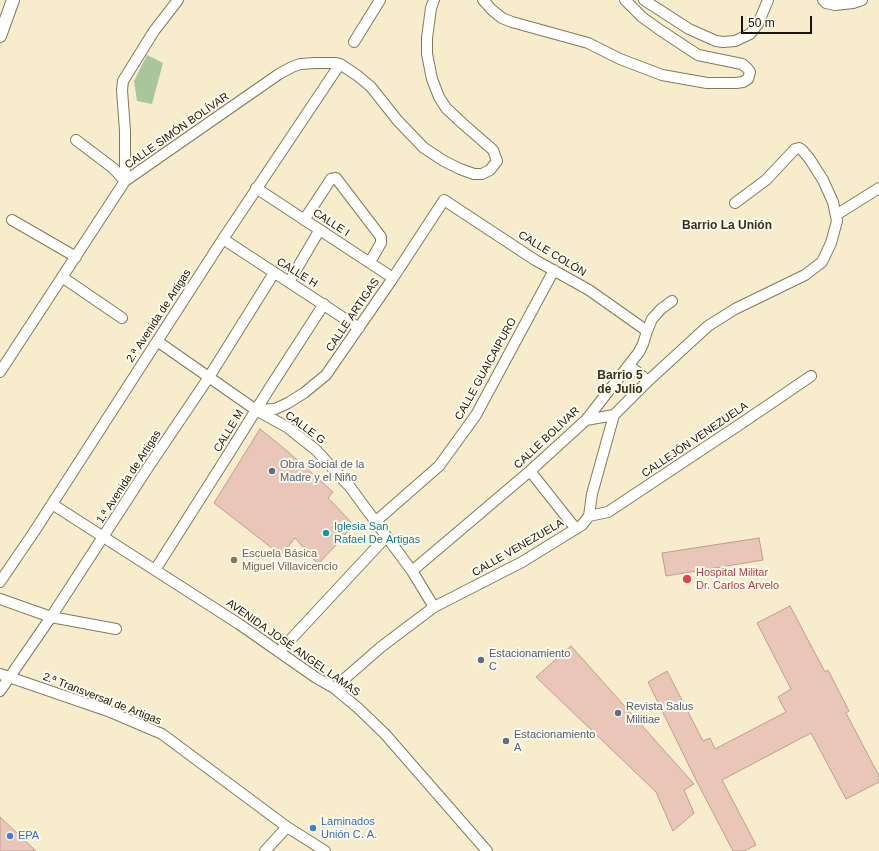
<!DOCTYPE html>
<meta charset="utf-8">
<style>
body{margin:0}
#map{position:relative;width:879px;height:851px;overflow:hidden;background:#f7edcc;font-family:Arial,sans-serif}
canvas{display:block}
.scale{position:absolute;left:741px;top:16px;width:71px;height:18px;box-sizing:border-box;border:2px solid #19150a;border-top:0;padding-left:5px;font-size:12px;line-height:14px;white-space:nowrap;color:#19150a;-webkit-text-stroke:3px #fefaed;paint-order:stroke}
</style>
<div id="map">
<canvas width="879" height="851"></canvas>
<div class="scale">50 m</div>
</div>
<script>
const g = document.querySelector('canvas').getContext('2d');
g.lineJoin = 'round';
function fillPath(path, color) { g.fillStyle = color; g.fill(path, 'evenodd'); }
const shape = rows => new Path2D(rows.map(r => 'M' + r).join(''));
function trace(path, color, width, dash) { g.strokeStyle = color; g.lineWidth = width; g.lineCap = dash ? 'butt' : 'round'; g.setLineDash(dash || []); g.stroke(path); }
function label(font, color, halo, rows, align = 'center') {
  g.font = font + ' Arial,sans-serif'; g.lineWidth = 4; g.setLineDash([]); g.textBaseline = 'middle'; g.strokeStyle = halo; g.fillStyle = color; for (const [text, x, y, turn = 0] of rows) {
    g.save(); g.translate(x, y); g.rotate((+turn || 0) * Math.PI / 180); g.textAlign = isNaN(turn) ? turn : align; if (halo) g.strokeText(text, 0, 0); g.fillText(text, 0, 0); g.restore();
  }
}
fillPath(shape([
 [147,55,163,63,152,104,137,101,134,81]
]), '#a9c59e');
const building = shape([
 [260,429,286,450,333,492,328,498,353,524,338,543,318,564,295,538,281,555,214,503,260,429],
 [759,538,763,560,666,576,662,553,759,538],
 [790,606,825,672,828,670,849,711,846,713,879,776,879,782,846,799,811,733,722,780,756,845,744,851,733,851,697,782,648,682,667,671,703,741,710,738,715,749,786,712,778,697,791,689,757,623,790,606],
 [571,646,694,784,684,790,694,813,673,831,656,792,536,677,571,646],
 [0,817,36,851,0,851,0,817]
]);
fillPath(building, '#eac6b8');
trace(building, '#be9c8f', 1);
const minor = shape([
 [483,0,492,10,502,18,512,22,588,43,620,59,662,75,707,83,736,83,743,82,748,79,750,72,747,68,742,64,698,55,660,30,642,17,625,0],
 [644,0,689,29,716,41,723,42,735,41,750,34,758,24,768,0],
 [823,0,826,3,835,5,853,3,862,0],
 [354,42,380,0],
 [76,140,113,168,125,181],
 [125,181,125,131,122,90,123,81,154,31,178,0],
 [256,188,393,278],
 [836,215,879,188],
 [12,220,76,257],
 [304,220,331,179,336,178,381,237,381,243,370,262],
 [223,239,359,328],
 [62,277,122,318],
 [289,282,319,231],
 [157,341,256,410,287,427,316,450,350,487,412,571,434,607],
 [629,365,648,381],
 [0,372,125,181,279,74,292,67,300,64,315,63,336,63,340,64,358,76,371,87,398,121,424,148,444,161,460,169,474,174,482,174,490,170,497,161,493,150,462,123,446,108,439,97,432,79,427,54,427,38,431,8,434,0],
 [256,410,275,409,288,403,304,393,326,375,393,278,444,200,535,260,589,290,647,331],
 [586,420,614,415],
 [530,471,576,529],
 [52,504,239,624,315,677,334,688,358,708,385,734,487,851],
 [589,516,608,512,745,421,811,376],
 [375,522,439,466,476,415,554,270],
 [155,570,233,447,269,389,324,304],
 [412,571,530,471,586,420,639,352,643,344,647,331,652,319,661,309,672,301],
 [0,582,34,532,223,239,340,64],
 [0,599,51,617,116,629],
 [279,652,386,537],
 [0,674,108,711,162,734,287,827,325,851],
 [334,688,381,647,434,607,522,562,582,525,589,516,592,494,614,415,648,381,708,326,735,309,805,275,822,262,831,243,837,221,833,202,823,180,809,158,802,150,799,148,795,149,766,180,735,203],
 [0,691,51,617,147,469,209,377,274,273],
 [265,851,287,827]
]);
const major = shape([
 [0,36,13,0]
]);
trace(minor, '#83795b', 12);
trace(major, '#83795b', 14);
trace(minor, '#fff', 10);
trace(major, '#fff', 12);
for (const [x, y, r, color] of [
 [272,471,4,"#5c6f8a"],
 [326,533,4,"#0f9aa8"],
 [234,560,4,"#8d6e63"],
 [687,579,5,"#e0444e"],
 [481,660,4,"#5c6f8a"],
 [618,713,4,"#5c6f8a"],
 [506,741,4,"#5c6f8a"],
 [313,828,4,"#3f7fe0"],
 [10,836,4,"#3f7fe0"]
]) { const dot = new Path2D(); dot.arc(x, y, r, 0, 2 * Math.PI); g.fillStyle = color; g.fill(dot); trace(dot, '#fefaed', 1.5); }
label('11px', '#19150a', '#fefaed', [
 ["CALLE SIMÓN BOLÍVAR",177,131,-35],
 ["CALLE I",331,223,33],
 ["CALLE COLÓN",552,254,31],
 ["CALLE H",297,273,32],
 ["CALLE ARTIGAS",353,315,-56],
 ["2.ª Avenida de Artigas",159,316,-57],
 ["CALLE GUAICAIPURO",486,369,-61],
 ["CALLE G",305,428,37],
 ["CALLE M",229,431,-59],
 ["CALLE BOLÍVAR",547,438,-43],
 ["CALLEJÓN VENEZUELA",695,440,-34],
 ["1.ª Avenida de Artigas",129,477,-57],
 ["CALLE VENEZUELA",518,548,-30],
 ["AVENIDA JOSÉ ANGEL LAMAS",293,648,35],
 ["2.ª Transversal de Artigas",102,699,21]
]);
label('11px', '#4e5e75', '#fefaed', [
 ["Obra Social de la",280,465],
 ["Madre y el Niño",280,478],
 ["Estacionamiento",489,654],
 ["C",489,667],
 ["Revista Salus",626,707],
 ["Militiae",626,720],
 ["Estacionamiento",514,735],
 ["A",514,748]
], 'left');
label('11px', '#0d838f', '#fefaed', [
 ["Iglesia San",334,527],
 ["Rafael De Artigas",334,540]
], 'left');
label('11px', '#785e54', '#fefaed', [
 ["Escuela Básica",242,554],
 ["Miguel Villavicencio",242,567]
], 'left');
label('11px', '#be3a42', '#fefaed', [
 ["Hospital Militar",696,573],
 ["Dr. Carlos Arvelo",696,586]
], 'left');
label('11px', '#366cbe', '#fefaed', [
 ["Laminados",321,822],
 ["Unión C. A.",321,835],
 ["EPA",18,836]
], 'left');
label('bold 12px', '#383014', '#fefaed', [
 ["Barrio La Unión",727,226],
 ["Barrio 5",620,376],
 ["de Julio",620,390]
]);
</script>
